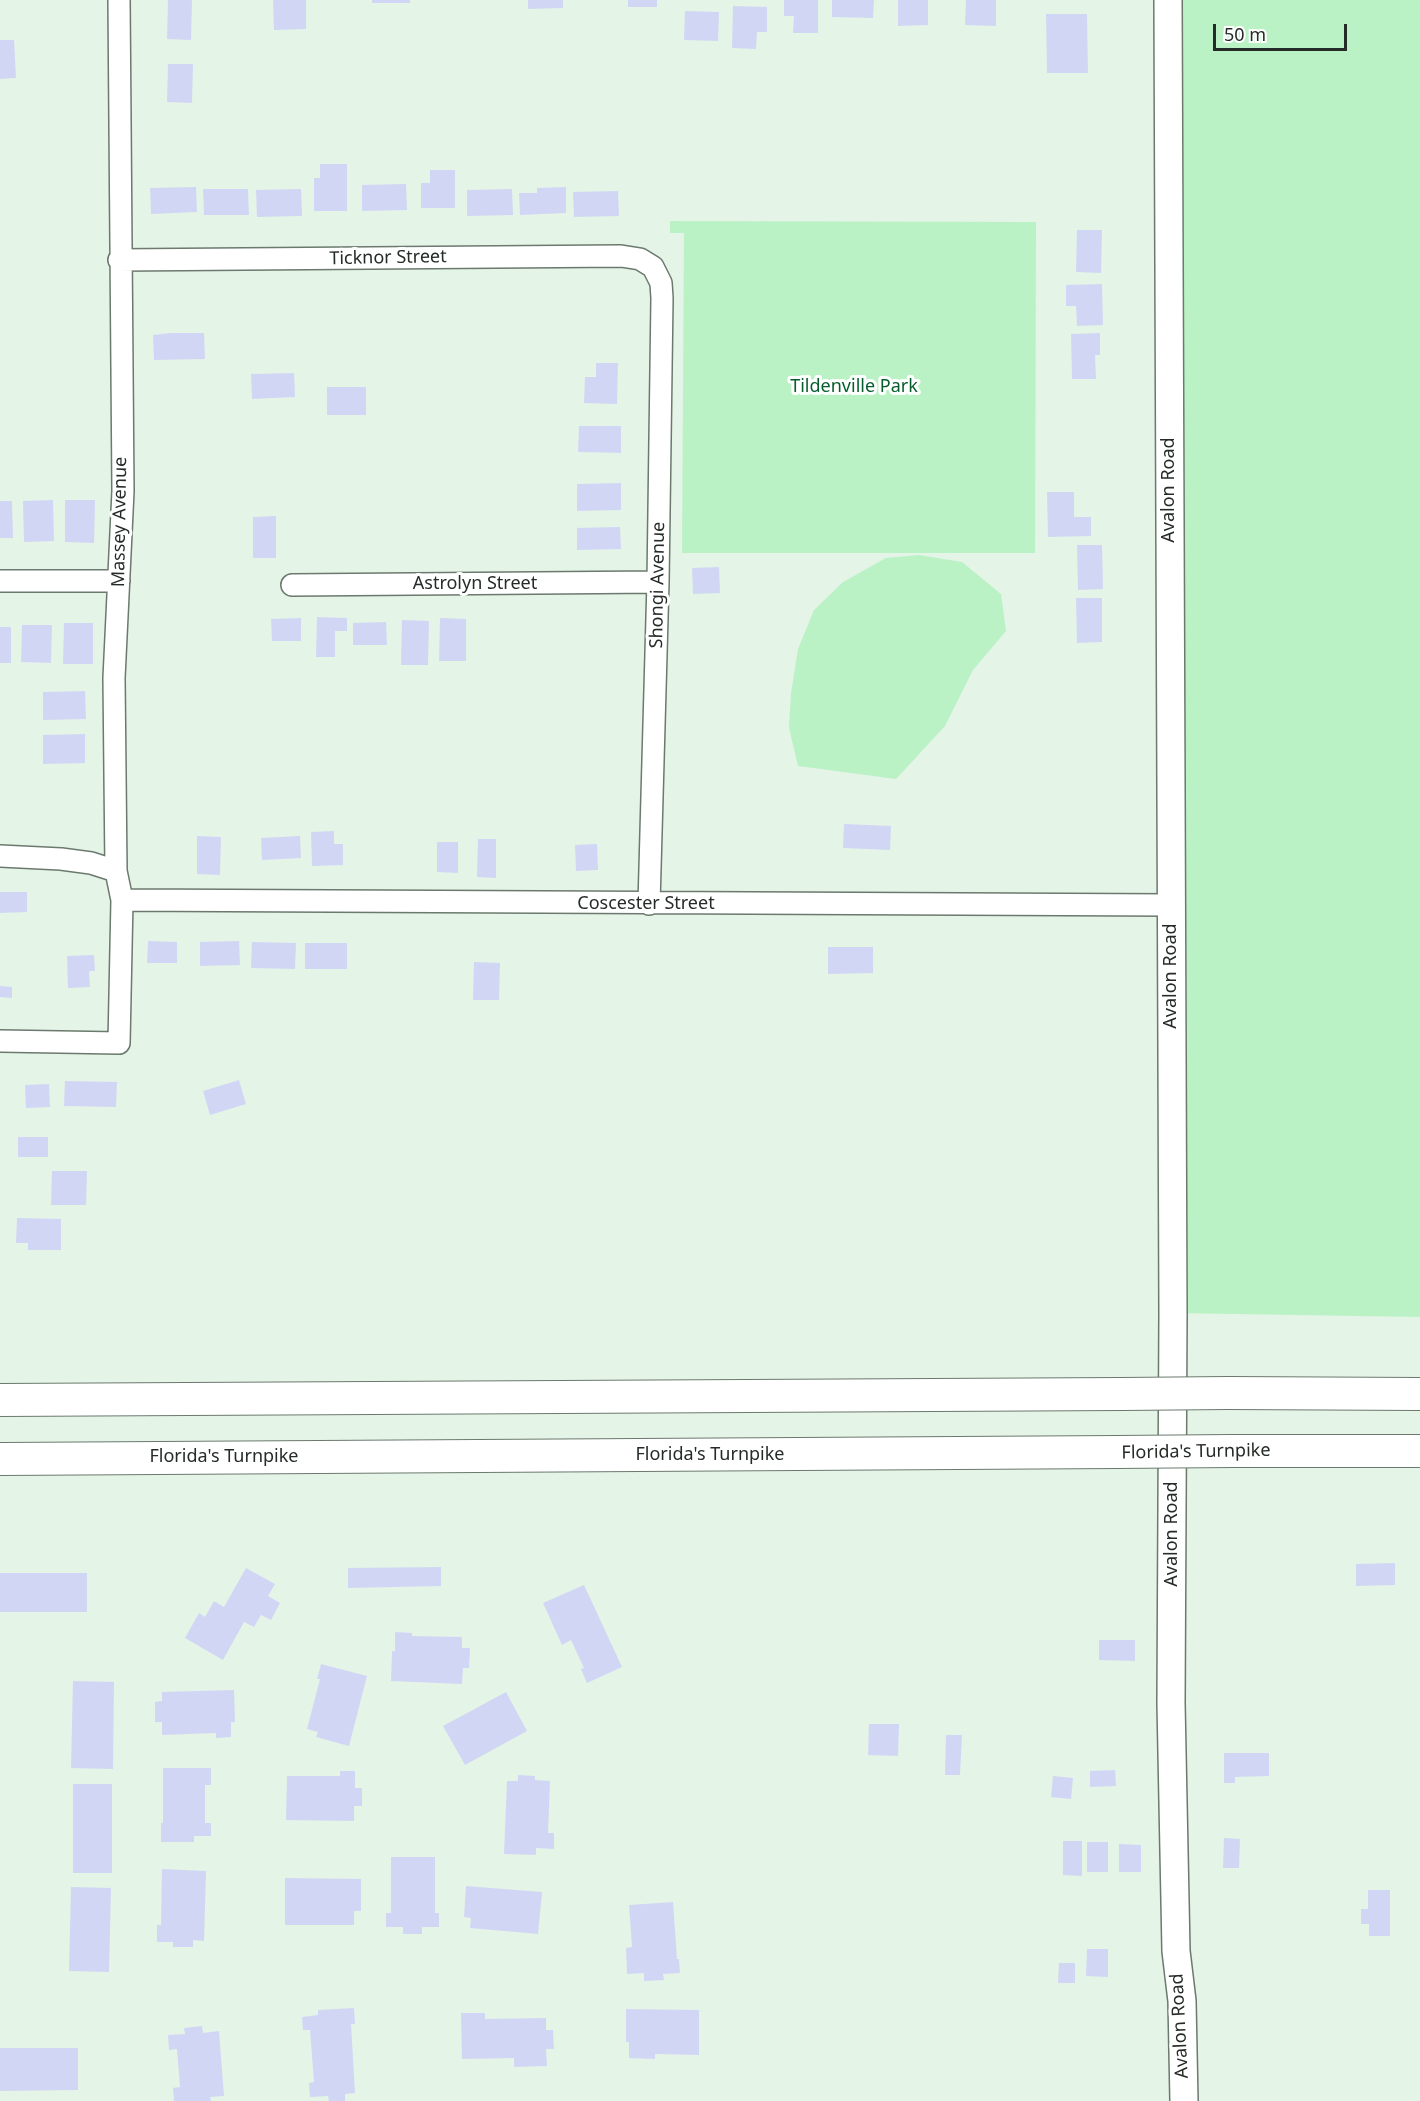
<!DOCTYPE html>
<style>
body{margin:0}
#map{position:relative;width:1420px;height:2101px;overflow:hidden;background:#e4f4e7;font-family:"Noto Sans",sans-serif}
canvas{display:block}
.scale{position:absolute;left:1213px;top:24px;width:134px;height:27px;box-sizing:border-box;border:3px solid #252b27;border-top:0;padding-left:8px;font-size:18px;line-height:21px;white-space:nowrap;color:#252b27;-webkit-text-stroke:4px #fff;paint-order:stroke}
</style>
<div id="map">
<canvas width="1420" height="2101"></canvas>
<div class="scale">50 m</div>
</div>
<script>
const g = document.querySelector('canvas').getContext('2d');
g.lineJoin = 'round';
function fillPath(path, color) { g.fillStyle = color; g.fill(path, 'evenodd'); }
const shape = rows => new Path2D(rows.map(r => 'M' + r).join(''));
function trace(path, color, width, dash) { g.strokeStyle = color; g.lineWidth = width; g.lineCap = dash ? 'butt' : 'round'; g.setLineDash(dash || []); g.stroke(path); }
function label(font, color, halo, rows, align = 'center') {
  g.font = font + ' "Noto Sans",sans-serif'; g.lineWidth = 6; g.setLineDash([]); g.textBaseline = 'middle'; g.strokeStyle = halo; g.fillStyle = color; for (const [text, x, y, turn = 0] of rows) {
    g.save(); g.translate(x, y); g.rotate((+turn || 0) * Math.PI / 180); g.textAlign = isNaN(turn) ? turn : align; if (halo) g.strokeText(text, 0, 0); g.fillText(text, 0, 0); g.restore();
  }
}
fillPath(shape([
 [1168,0,1420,0,1420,1317,1173,1313],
 [670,221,1036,222,1035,553,682,553,684,233,670,233],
 [919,555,962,562,1001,594,1006,631,973,670,945,726,896,779,798,766,789,728,791,693,798,649,814,610,843,582,886,558]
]), '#baf2c6');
fillPath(shape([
 [168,0,192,0,191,40,167,39],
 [273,0,306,0,306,29,274,30],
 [372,0,410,0,410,3,372,3],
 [528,0,563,0,563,8,528,9],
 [628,0,657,0,657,7,628,7],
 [784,0,818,0,818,33,793,33,794,16,784,16],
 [832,0,874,0,873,18,832,17],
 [898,0,928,0,928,25,898,26],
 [966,0,996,0,996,26,965,25],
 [733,6,767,7,767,32,757,32,756,49,732,48],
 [685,11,719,12,718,41,684,40],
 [1046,14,1087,14,1088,73,1047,73],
 [0,40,14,40,16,78,0,79],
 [168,64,193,64,192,103,167,102],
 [320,164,347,164,347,211,314,211,314,178,320,178],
 [430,170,455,170,455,208,421,208,421,183,430,183],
 [406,184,407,210,362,211,362,185],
 [196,187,197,212,151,214,150,188],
 [566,187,566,213,520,215,519,193,537,193,537,188],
 [203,189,248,189,249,215,204,215],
 [301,189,302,216,257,217,256,190],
 [512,189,513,215,467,216,467,190],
 [618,191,619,216,574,217,573,192],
 [1077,230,1102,230,1101,273,1076,272],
 [1102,284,1103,325,1077,326,1076,306,1066,306,1066,285],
 [171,333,204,333,205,359,154,360,153,335],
 [1100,333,1100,355,1095,355,1096,379,1072,379,1071,334],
 [596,363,618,363,617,404,584,403,585,377,596,377],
 [294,373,295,397,252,399,251,374],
 [327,387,366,387,366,415,327,415],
 [579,426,621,426,621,453,578,452],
 [621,483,621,510,577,511,577,484],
 [1047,492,1074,492,1074,517,1091,517,1091,536,1048,537],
 [53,500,54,541,24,542,23,501],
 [65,500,95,500,94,543,65,542],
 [0,501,12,501,13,538,0,538],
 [276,516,276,558,253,558,253,517],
 [620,527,621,549,577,550,577,528],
 [1077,545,1102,545,1103,589,1078,590],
 [719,567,720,593,693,594,692,568],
 [1076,598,1102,598,1102,642,1077,643],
 [317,617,347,618,347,631,335,631,335,657,316,657],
 [301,618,301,641,272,641,271,619],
 [440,618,466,619,466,661,439,661],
 [402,620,429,621,428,665,401,665],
 [386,622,387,645,353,645,353,623],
 [64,623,93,623,93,664,63,664],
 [22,625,52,625,51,663,21,662],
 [0,627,11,627,11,663,0,663],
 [85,691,86,719,43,720,43,692],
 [85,734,85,763,43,764,43,735],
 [844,824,891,826,890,850,843,848],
 [334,831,334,844,343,844,343,865,312,866,311,832],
 [197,836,221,837,220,875,197,874],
 [300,836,301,858,262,860,261,838],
 [478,839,496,839,496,878,477,877],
 [437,842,458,842,458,873,437,872],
 [597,844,598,870,576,871,575,845],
 [0,892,27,892,27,912,0,913],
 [148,941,177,942,177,963,147,963],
 [239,941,240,965,200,966,200,942],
 [252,942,296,943,295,969,251,968],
 [305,943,347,943,347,969,305,969],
 [828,947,873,947,873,973,828,974],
 [94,955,95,971,89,971,90,987,68,988,67,956],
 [474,962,500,963,499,1000,473,1000],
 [0,986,12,987,12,998,0,997],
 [239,1080,246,1104,210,1115,203,1091],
 [65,1081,117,1082,116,1107,64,1106],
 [49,1084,50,1107,26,1108,25,1085],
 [18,1137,48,1137,48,1157,18,1157],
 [52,1171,87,1171,86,1205,51,1205],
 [17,1218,61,1219,61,1250,28,1250,28,1243,16,1243],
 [1395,1563,1395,1585,1356,1586,1356,1564],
 [441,1567,441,1586,348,1588,348,1568],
 [246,1568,275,1584,268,1596,280,1603,271,1620,261,1615,254,1627,244,1622,223,1660,185,1638,199,1613,205,1617,214,1601,224,1607],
 [0,1573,87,1573,87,1612,0,1612],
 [584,1585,622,1667,587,1683,581,1669,584,1668,571,1640,562,1645,543,1603],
 [395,1632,412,1633,412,1636,462,1637,462,1648,470,1648,469,1668,463,1668,462,1684,391,1681,392,1651,395,1651],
 [1099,1640,1135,1640,1135,1661,1099,1660],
 [321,1664,367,1676,349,1746,316,1737,318,1732,307,1729,320,1679,317,1679],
 [73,1681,114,1682,113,1769,71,1768],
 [234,1690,235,1722,231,1722,231,1737,216,1738,216,1733,162,1735,162,1722,155,1722,155,1702,162,1701,162,1692],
 [506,1692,527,1731,465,1765,443,1726],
 [869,1724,899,1724,898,1756,868,1755],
 [946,1735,962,1735,960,1775,945,1775],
 [1224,1753,1269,1753,1269,1776,1235,1777,1235,1783,1224,1783],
 [163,1768,211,1768,211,1785,205,1785,205,1823,211,1823,211,1836,194,1836,194,1842,161,1842,161,1823,163,1823],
 [1115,1770,1116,1786,1090,1787,1090,1771],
 [340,1771,355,1771,355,1788,362,1788,362,1806,354,1806,354,1821,286,1820,287,1776,340,1776],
 [518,1775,535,1776,535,1780,550,1781,548,1833,554,1833,554,1849,536,1848,536,1855,504,1854,507,1781,518,1781],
 [1053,1776,1073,1778,1071,1799,1051,1797],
 [73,1784,112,1784,112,1873,73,1873],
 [1224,1838,1240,1839,1239,1868,1223,1868],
 [1063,1841,1082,1841,1082,1876,1063,1875],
 [1087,1842,1108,1842,1108,1872,1087,1872],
 [1119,1844,1141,1845,1141,1872,1119,1872],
 [391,1857,435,1857,435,1913,439,1913,439,1927,422,1927,422,1934,403,1934,403,1927,386,1927,386,1913,391,1913],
 [162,1869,206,1871,204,1941,193,1940,193,1947,173,1947,173,1942,157,1942,157,1925,161,1925],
 [285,1878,361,1879,361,1911,354,1911,354,1925,285,1925],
 [466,1886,542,1892,538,1934,470,1928,471,1918,464,1917],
 [71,1887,111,1888,109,1972,69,1971],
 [1368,1890,1390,1890,1390,1936,1369,1936,1369,1924,1361,1924,1361,1909,1368,1909],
 [673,1902,677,1959,679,1959,680,1973,663,1974,664,1980,644,1981,644,1973,627,1974,626,1948,632,1947,629,1905],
 [1087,1949,1108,1949,1108,1977,1086,1976],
 [1059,1963,1075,1963,1075,1983,1058,1983],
 [354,2008,355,2024,351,2024,355,2093,345,2094,345,2101,329,2101,328,2096,310,2097,309,2083,314,2082,310,2030,303,2030,302,2017,318,2015,318,2010],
 [626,2009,699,2010,699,2055,655,2054,655,2059,629,2058,629,2042,626,2042],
 [461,2013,485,2013,485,2019,546,2018,546,2030,553,2030,554,2049,546,2049,547,2066,514,2067,514,2058,462,2059],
 [202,2026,203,2033,219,2031,224,2096,210,2097,211,2101,174,2101,173,2088,180,2087,177,2049,169,2050,168,2035,185,2034,184,2028],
 [0,2048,78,2048,78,2090,0,2091]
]), '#d2d6f5');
const minor = shape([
 [119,260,621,256,640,259,653,267,661,283,662,298,658,582,649,904],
 [0,581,119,581],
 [292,585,658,582],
 [0,856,61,859,91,863,116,871],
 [122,900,1170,905],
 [0,1041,119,1043,122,900,116,871,114,678,123,491,119,0]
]);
const major = shape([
 [1168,0,1173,1313,1171,1703,1176,1951,1182,2001,1184,2101]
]);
const highway = shape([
 [1228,1393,1420,1394],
 [0,1400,1121,1394],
 [1232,1451,1420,1451],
 [0,1459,1117,1452]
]);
trace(minor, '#6b796e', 24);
trace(major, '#6b796e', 30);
trace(highway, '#6b796e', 34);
trace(minor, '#fff', 21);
trace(major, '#fff', 27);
trace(highway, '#fff', 32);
const highwayBridge = shape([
 [1121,1394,1228,1393],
 [1117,1452,1232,1451]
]);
trace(highwayBridge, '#6b796e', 34, []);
trace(highwayBridge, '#fff', 32);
label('18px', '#252b27', '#fff', [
 ["Ticknor Street",388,258,-1],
 ["Avalon Road",1169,490,-90],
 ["Massey Avenue",120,522,-89],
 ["Astrolyn Street",475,584],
 ["Shongi Avenue",658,585,-89],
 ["Coscester Street",646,904],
 ["Avalon Road",1171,976,-90],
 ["Florida's Turnpike",1196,1452,-1],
 ["Florida's Turnpike",710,1455],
 ["Florida's Turnpike",224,1457],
 ["Avalon Road",1172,1534,-90],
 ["Avalon Road",1180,2026,-93]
]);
label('18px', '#075e2d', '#fff', [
 ["Tildenville Park",854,387]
]);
</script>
